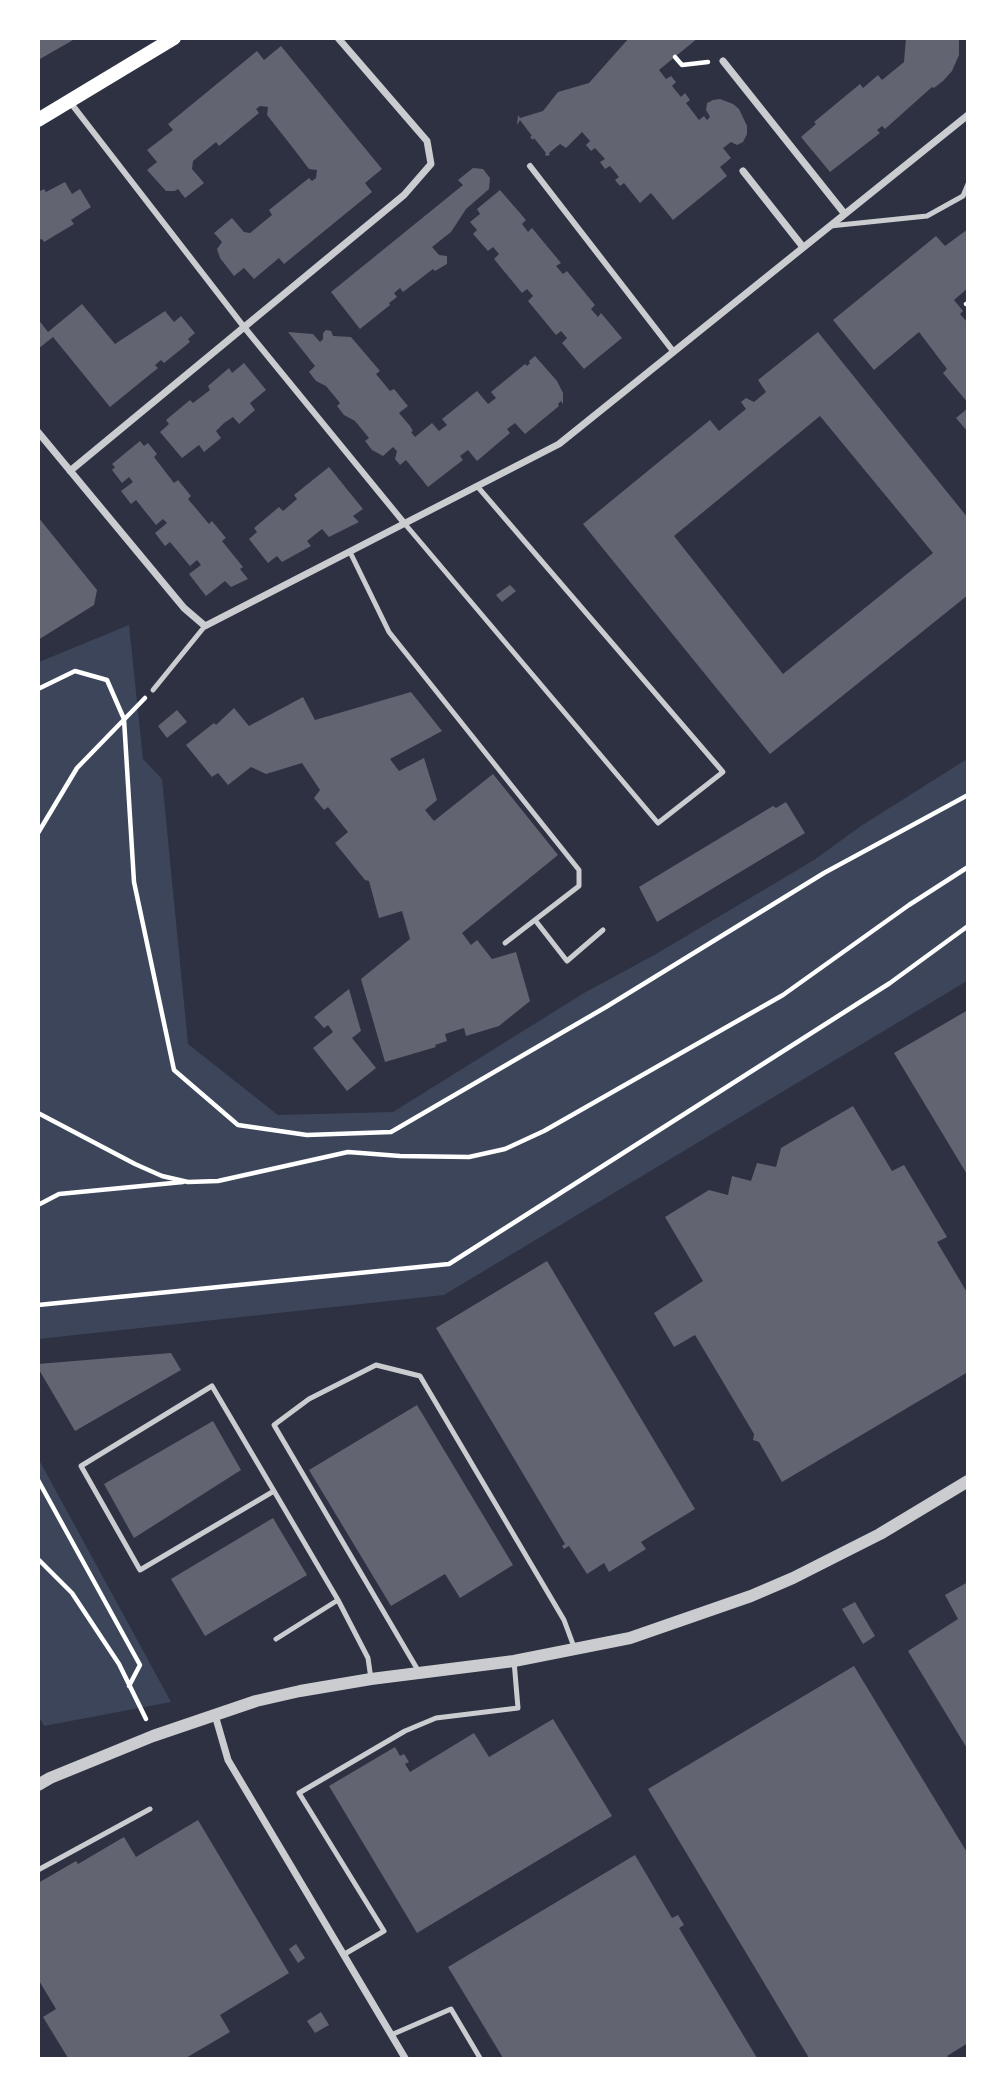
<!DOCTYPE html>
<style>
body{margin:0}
#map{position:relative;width:1006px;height:2097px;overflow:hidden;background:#2d3142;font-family:"Noto Sans",sans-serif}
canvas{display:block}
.frame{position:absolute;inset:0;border:40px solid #fff;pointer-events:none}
</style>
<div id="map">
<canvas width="1006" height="2097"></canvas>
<div class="frame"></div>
</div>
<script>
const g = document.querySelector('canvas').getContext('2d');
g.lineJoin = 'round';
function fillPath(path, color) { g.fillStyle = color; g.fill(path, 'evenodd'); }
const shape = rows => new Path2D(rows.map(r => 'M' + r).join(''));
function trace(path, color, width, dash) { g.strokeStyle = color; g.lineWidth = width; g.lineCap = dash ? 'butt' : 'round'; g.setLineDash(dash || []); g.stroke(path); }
fillPath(shape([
 [129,625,143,759,162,779,188,1044,278,1115,393,1112,584,993,656,954,814,860,861,826,967,759,967,981,444,1295,39,1339,39,662],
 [38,1458,171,1702,44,1726,39,1717]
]), '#3c4559');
fillPath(shape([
 [38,38,72,38,73,40,40,59],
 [629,38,698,38,659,70,666,79,671,76,676,82,672,86,681,97,685,93,690,100,686,103,699,120,704,116,707,120,710,117,706,110,707,103,713,100,720,99,733,104,739,109,747,126,747,134,743,142,737,145,731,142,723,148,731,158,720,167,727,176,673,220,651,193,640,203,624,183,620,186,615,180,619,177,610,166,605,169,600,162,605,159,595,148,591,151,586,145,590,141,582,132,566,148,560,144,549,153,550,155,546,156,545,154,546,153,534,138,533,140,530,137,532,136,520,120,517,125,518,115,520,118,543,111,558,92,589,83],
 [906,38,959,38,959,55,952,71,943,81,934,88,932,87,885,129,882,126,877,130,880,133,830,172,801,137,816,124,814,122,860,84,863,88,878,75,882,80,904,62],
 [281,46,382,169,365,183,372,192,284,264,279,258,254,279,244,268,234,276,220,258,217,249,222,242,214,233,232,218,244,232,250,233,272,215,269,210,309,178,312,181,316,178,317,170,309,169,293,148,267,115,268,107,260,106,256,109,259,113,219,146,216,142,193,161,192,169,204,183,185,198,178,189,175,191,166,191,147,170,157,162,147,150,173,130,168,124,257,51,264,60],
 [473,168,483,169,490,178,489,189,466,209,451,232,432,247,439,255,447,256,447,264,435,271,433,269,403,292,400,288,394,293,397,297,389,303,390,305,360,329,331,292,463,185,458,180],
 [65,182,72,194,80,189,91,207,71,220,74,224,44,242,42,239,38,240,38,192,44,189,46,192],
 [500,190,526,220,522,224,528,232,532,228,561,263,556,266,563,274,567,271,595,305,591,309,598,317,601,313,622,338,584,369,562,343,567,338,561,331,556,335,528,301,533,296,527,289,522,293,494,259,499,254,493,247,488,251,473,234,477,230,470,222,480,214,477,209],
 [968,229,968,288,954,300,963,311,960,314,968,323,968,403,943,373,947,369,919,332,874,370,833,320,936,236,945,246],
 [82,304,115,344,165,311,174,322,181,316,195,333,188,339,190,342,164,363,161,360,155,365,158,368,110,407,53,337,38,349,38,319,48,332],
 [326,330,331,331,333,336,351,337,380,371,376,374,390,391,394,389,408,406,399,413,410,426,413,431,411,432,415,437,432,423,439,431,447,425,442,419,477,391,488,404,496,398,491,392,525,364,527,366,530,363,529,361,535,356,557,381,563,393,563,404,561,401,558,404,559,406,525,434,515,423,507,429,510,433,477,461,468,450,460,456,463,460,428,487,406,460,400,465,395,459,397,451,393,447,383,456,372,450,365,441,369,438,355,421,344,415,337,406,340,403,326,386,316,381,309,372,315,366,288,332,313,334,320,342,323,339,323,333],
 [818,332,968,518,968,595,770,754,583,524,710,420,719,431,746,409,741,402,746,398,754,402,766,392,758,380],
 [820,416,933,553,783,674,674,536],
 [244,363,266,390,250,403,255,410,239,424,233,417,224,423,216,431,221,438,204,452,199,445,182,458,160,432,169,424,166,420,190,400,193,403,210,390,208,386,229,368,232,373],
 [968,408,968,432,956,418],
 [140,441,144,446,148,443,157,454,154,457,174,483,178,480,191,496,188,499,209,524,212,521,226,538,222,541,243,567,240,569,248,579,231,587,225,581,206,596,189,574,201,565,197,560,190,566,170,542,165,546,155,533,167,523,163,519,156,525,136,500,131,504,121,491,133,482,129,477,122,483,112,470,115,467,112,464],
 [329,467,363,509,353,516,359,522,329,537,322,529,307,541,311,546,282,562,277,556,268,563,249,539,257,532,254,528,279,507,283,511,297,499,294,495],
 [38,517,97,590,94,605,38,640],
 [510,585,516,591,502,602,496,595],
 [411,692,442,731,390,759,399,771,424,758,437,800,425,810,434,821,493,774,558,855,462,933,471,945,477,940,492,959,516,952,530,1001,499,1026,466,1036,464,1028,445,1034,447,1041,435,1045,436,1047,385,1062,361,979,410,939,402,911,379,918,369,881,365,880,335,843,348,832,328,807,324,810,314,798,320,790,302,763,266,774,251,767,228,785,218,773,212,777,186,745,214,723,216,725,234,708,249,726,303,697,315,720],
 [177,710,187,722,167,738,158,726],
 [786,802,805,833,657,922,639,887,773,806,776,808],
 [349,989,361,1031,352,1038,376,1068,347,1091,313,1048,333,1032,328,1025,324,1028,314,1017],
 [968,1010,968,1176,894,1053],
 [853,1106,892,1171,904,1165,947,1237,937,1242,968,1294,968,1372,782,1482,759,1442,753,1440,754,1434,695,1335,674,1347,654,1313,703,1281,665,1217,709,1190,728,1195,732,1176,751,1181,757,1163,776,1167,781,1148],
 [547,1261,695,1509,641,1542,646,1549,609,1572,604,1563,587,1574,569,1546,564,1549,562,1546,565,1544,436,1328],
 [171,1353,181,1370,75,1431,38,1368,38,1364],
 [417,1405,513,1565,460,1598,445,1574,391,1606,309,1470],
 [213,1421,241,1470,134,1538,104,1484],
 [273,1518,307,1575,205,1636,171,1579],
 [968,1582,968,1750,908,1651,958,1619,945,1595],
 [855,1602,875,1636,863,1644,842,1609],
 [854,1666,968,1854,968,2043,947,2056,949,2058,809,2058,648,1789],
 [553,1719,612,1816,417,1933,329,1786,395,1747,400,1756,404,1754,409,1762,405,1764,410,1772,474,1733,489,1757],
 [198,1820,289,1973,220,2015,230,2032,186,2058,68,2058,43,2017,56,2009,38,1979,38,1883,76,1861,78,1864,124,1837,136,1857],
 [635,1855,672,1918,678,1915,684,1925,679,1928,757,2058,503,2058,448,1967],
 [296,1944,305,1958,298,1963,289,1949],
 [321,2012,329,2025,315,2033,307,2021]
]), '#626471');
trace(shape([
 [675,57,682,65,708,62],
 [966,304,968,303],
 [38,689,75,671,107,680,124,719,134,882,174,1070,238,1125,307,1135,391,1132,606,1007,824,873,968,795],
 [38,833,77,768,145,698],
 [38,1113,135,1164,162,1176,188,1182,218,1181,348,1152,400,1156,469,1157,505,1149,544,1131,783,995,909,905,968,867],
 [38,1205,59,1194,183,1182],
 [38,1305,449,1264,890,983,968,926],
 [38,1480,140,1665,129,1686],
 [38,1559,72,1593,119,1664,146,1719]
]), '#fff', 4.5);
trace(shape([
 [830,226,927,216,963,196,968,184],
 [405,524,658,823,723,772,477,486],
 [350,552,389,632,579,870,579,886,505,943],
 [153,690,205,626],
 [535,920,567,961,603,930],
 [212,1386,274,1491,140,1570,81,1466,212,1386],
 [274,1491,338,1600,368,1658,371,1679],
 [276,1639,338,1600],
 [419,1672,274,1425,309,1399,376,1365,420,1376,564,1620,574,1647],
 [38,1870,150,1809],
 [343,1955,384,1931,299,1793,405,1731,436,1718,518,1708,514,1661],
 [391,2035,451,2009,480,2058]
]), '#caccd0', 5);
trace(shape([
 [70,102,244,327,405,524],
 [530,166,673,351]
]), '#caccd0', 6);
trace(shape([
 [723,61,844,213],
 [743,171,803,247],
 [38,432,184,608,205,626,559,444,968,115],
 [70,471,404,195,431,164,427,141,338,38],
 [215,1715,228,1760,405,2058]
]), '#caccd0', 7);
trace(shape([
 [38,1785,50,1778,153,1736,256,1701,300,1691,371,1679,514,1661,630,1638,751,1596,793,1578,880,1534,968,1481]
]), '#caccd0', 12);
trace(shape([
 [38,120,174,38]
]), '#fff', 14);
</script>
